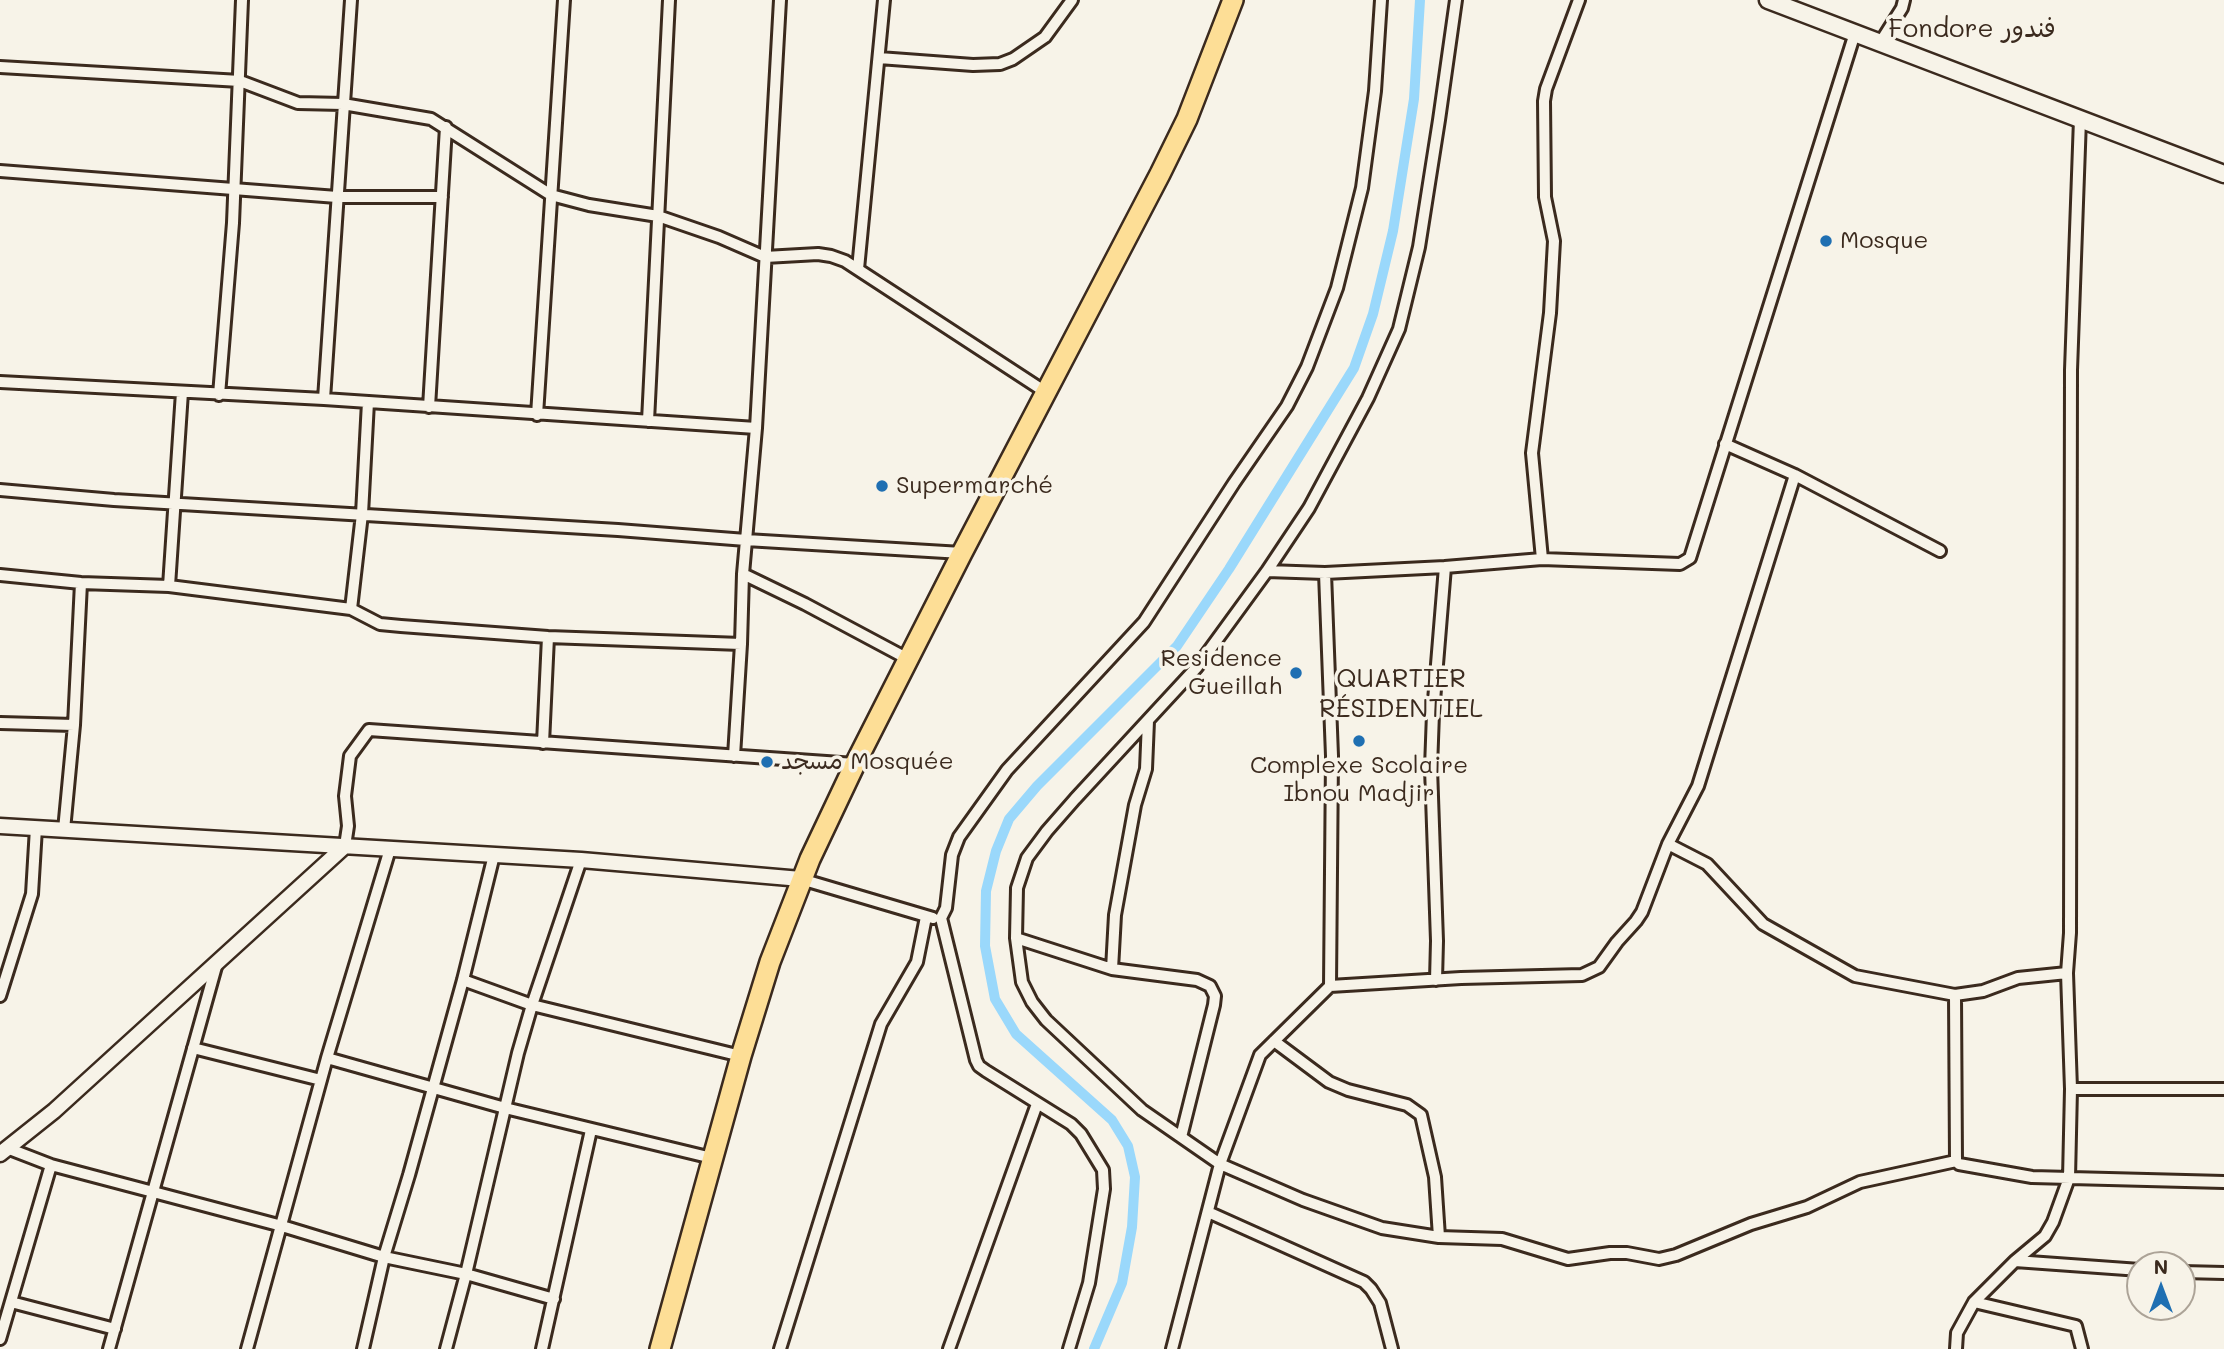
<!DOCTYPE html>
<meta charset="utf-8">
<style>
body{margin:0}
#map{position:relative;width:2224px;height:1349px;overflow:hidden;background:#f7f3e8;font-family:Mali,sans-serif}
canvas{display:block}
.north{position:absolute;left:2126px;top:1251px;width:70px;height:70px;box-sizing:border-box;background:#f7f3e8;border:2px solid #aca397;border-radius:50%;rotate:0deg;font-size:19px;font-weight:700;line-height:28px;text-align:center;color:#3b2a1e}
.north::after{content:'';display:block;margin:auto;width:24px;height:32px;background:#1f6fb2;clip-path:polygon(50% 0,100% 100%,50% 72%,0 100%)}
</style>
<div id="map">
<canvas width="2224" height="1349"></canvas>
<div class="north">N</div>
</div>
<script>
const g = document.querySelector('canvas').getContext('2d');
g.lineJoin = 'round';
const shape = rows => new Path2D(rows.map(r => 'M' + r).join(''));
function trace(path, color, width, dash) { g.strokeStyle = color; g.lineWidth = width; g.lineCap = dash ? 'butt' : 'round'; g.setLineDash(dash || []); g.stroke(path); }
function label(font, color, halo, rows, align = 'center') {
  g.font = font + ' Mali,"Playpen Sans Arabic",sans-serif'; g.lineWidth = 7; g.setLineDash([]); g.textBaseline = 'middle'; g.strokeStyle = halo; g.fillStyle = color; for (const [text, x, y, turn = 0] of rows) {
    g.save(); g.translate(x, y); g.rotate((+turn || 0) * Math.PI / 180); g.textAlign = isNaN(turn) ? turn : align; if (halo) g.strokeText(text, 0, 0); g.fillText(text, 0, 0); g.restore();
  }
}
trace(shape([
 [1094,1349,1122,1283,1132,1227,1135,1177,1128,1146,1112,1120,1016,1034,995,999,985,946,986,891,996,851,1009,819,1037,786,1177,646,1229,569,1354,368,1373,314,1393,231,1414,99,1420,0]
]), '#9ad8fb', 10);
const minor = shape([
 [1456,0,1439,120,1419,247,1399,329,1368,398,1309,508,1267,571,1197,667,1075,799,1047,831,1027,858,1017,888,1016,938,1022,982,1032,1002,1046,1020,1142,1110,1220,1164,1303,1200,1382,1228,1439,1237,1502,1239,1568,1259,1610,1253,1627,1253,1659,1259,1676,1255,1751,1224,1807,1207,1860,1182,1956,1161,1959,1164,2032,1177,2224,1182],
 [1880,43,1902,8,1904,0],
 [879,58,973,65,1000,64,1013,59,1045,37,1072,0],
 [0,67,240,81,298,103,343,104,431,119,551,195,589,205,658,216,719,237,765,257,818,254,831,256,845,261,1047,393],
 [0,171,337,197,442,197],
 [858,269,884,0],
 [0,382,324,399,756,428],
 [219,395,233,223,242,0],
 [324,399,351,0],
 [429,407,446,127],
 [537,415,564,0],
 [648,421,669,0],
 [1725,444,1795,475,1940,551],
 [0,490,114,500,618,530,746,540,962,553],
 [1542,559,1532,453,1550,313,1554,241,1545,197,1544,101,1546,89,1579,0],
 [1267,571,1325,573,1445,567],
 [1325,573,1332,756,1330,986],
 [743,574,805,604,908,659],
 [0,575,81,583,169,586,351,609,380,624,401,626,548,637,741,644,743,574,756,428,780,0],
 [169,586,182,392],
 [351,609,362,514,368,402],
 [0,723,74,725],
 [543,743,548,637],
 [734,756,741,644],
 [64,830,74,725,81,583],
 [1668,844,1707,864,1763,924,1855,976,1955,995,1983,991,2018,978,2067,973],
 [345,846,348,826,345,796,350,756,369,730,855,764],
 [801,879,933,918],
 [1016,938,1112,969,1197,980,1210,986,1215,996,1214,1005,1181,1137],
 [1112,969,1115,915,1135,805,1146,769,1148,721],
 [463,980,532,1005,741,1056],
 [1436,980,1437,941,1431,768,1433,713,1445,567,1542,559,1680,564,1690,558,1855,33],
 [1955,995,1956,1161],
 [0,996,32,894,36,828],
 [1274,1041,1329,1082,1348,1090,1407,1105,1421,1115,1435,1177,1439,1237],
 [193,1048,321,1080],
 [327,1058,505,1108,712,1158],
 [2071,1089,2224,1089],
 [7,1148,51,1165,282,1226,384,1257,466,1274,554,1299],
 [1208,1212,1364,1282,1371,1289,1380,1303,1392,1349],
 [2015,1261,2140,1270],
 [2182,1272,2224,1273],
 [11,1302,115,1329],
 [1974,1302,2076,1326,2082,1349],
 [0,1339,51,1165],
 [109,1349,217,963],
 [247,1349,327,1058,390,849],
 [363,1349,384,1257,409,1175,463,980,494,855],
 [446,1349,466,1274,518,1053,532,1005,581,860],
 [542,1349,591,1130],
 [780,1349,881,1024,917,962,926,917],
 [949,1349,1037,1104],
 [1069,1349,1089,1283,1104,1189,1103,1170,1081,1134,1071,1124,986,1071,979,1066,976,1060,941,918,946,908,952,855,959,837,1007,770,1144,622,1234,483,1287,406,1307,367,1337,288,1362,188,1375,91,1381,0],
 [1172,1349,1220,1164,1260,1055,1330,986,1461,978,1582,975,1599,967,1617,942,1636,921,1642,912,1668,844,1698,786,1795,475],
 [1956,1349,1957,1333,1974,1302,2015,1261,2045,1236,2053,1222,2069,1178,2071,1089,2067,973,2070,933,2071,370,2080,119]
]);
const tertiary = shape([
 [0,826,581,860,801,879],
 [0,1154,54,1111,345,846]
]);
const secondary = shape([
 [1768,0,2224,174]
]);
const trunk = shape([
 [660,1349,741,1056,770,962,810,859,855,764,962,553,1160,174,1187,119,1233,0]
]);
trace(minor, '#3b2a1e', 16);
trace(tertiary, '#3b2a1e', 19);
trace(secondary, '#3b2a1e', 21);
trace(trunk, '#3b2a1e', 24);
trace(minor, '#f7f3e8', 10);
trace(tertiary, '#f7f3e8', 14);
trace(secondary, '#f7f3e8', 16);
trace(trunk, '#fdde96', 19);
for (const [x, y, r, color] of [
 [1826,241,7,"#1f6fb2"],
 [882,486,7,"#1f6fb2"],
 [1296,673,7,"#1f6fb2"],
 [1359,741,7,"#1f6fb2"],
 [767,762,7,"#1f6fb2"]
]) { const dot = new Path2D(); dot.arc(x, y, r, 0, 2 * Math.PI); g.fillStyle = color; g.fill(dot); trace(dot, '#f7f3e8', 2.5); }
label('24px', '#3b2a1e', '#f7f3e8', [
 ["Mosque",1840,241],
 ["Supermarché",896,486],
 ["Residence",1282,659,"right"],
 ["Gueillah",1282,687,"right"],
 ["مسجد Mosquée",781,762],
 ["Complexe Scolaire",1359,766,"center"],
 ["Ibnou Madjir",1359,794,"center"]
], 'left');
label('26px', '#3b2a1e', '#f7f3e8', [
 ["Fondore فندور",1972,29],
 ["QUARTIER",1401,679],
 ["RÉSIDENTIEL",1401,709]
]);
</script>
